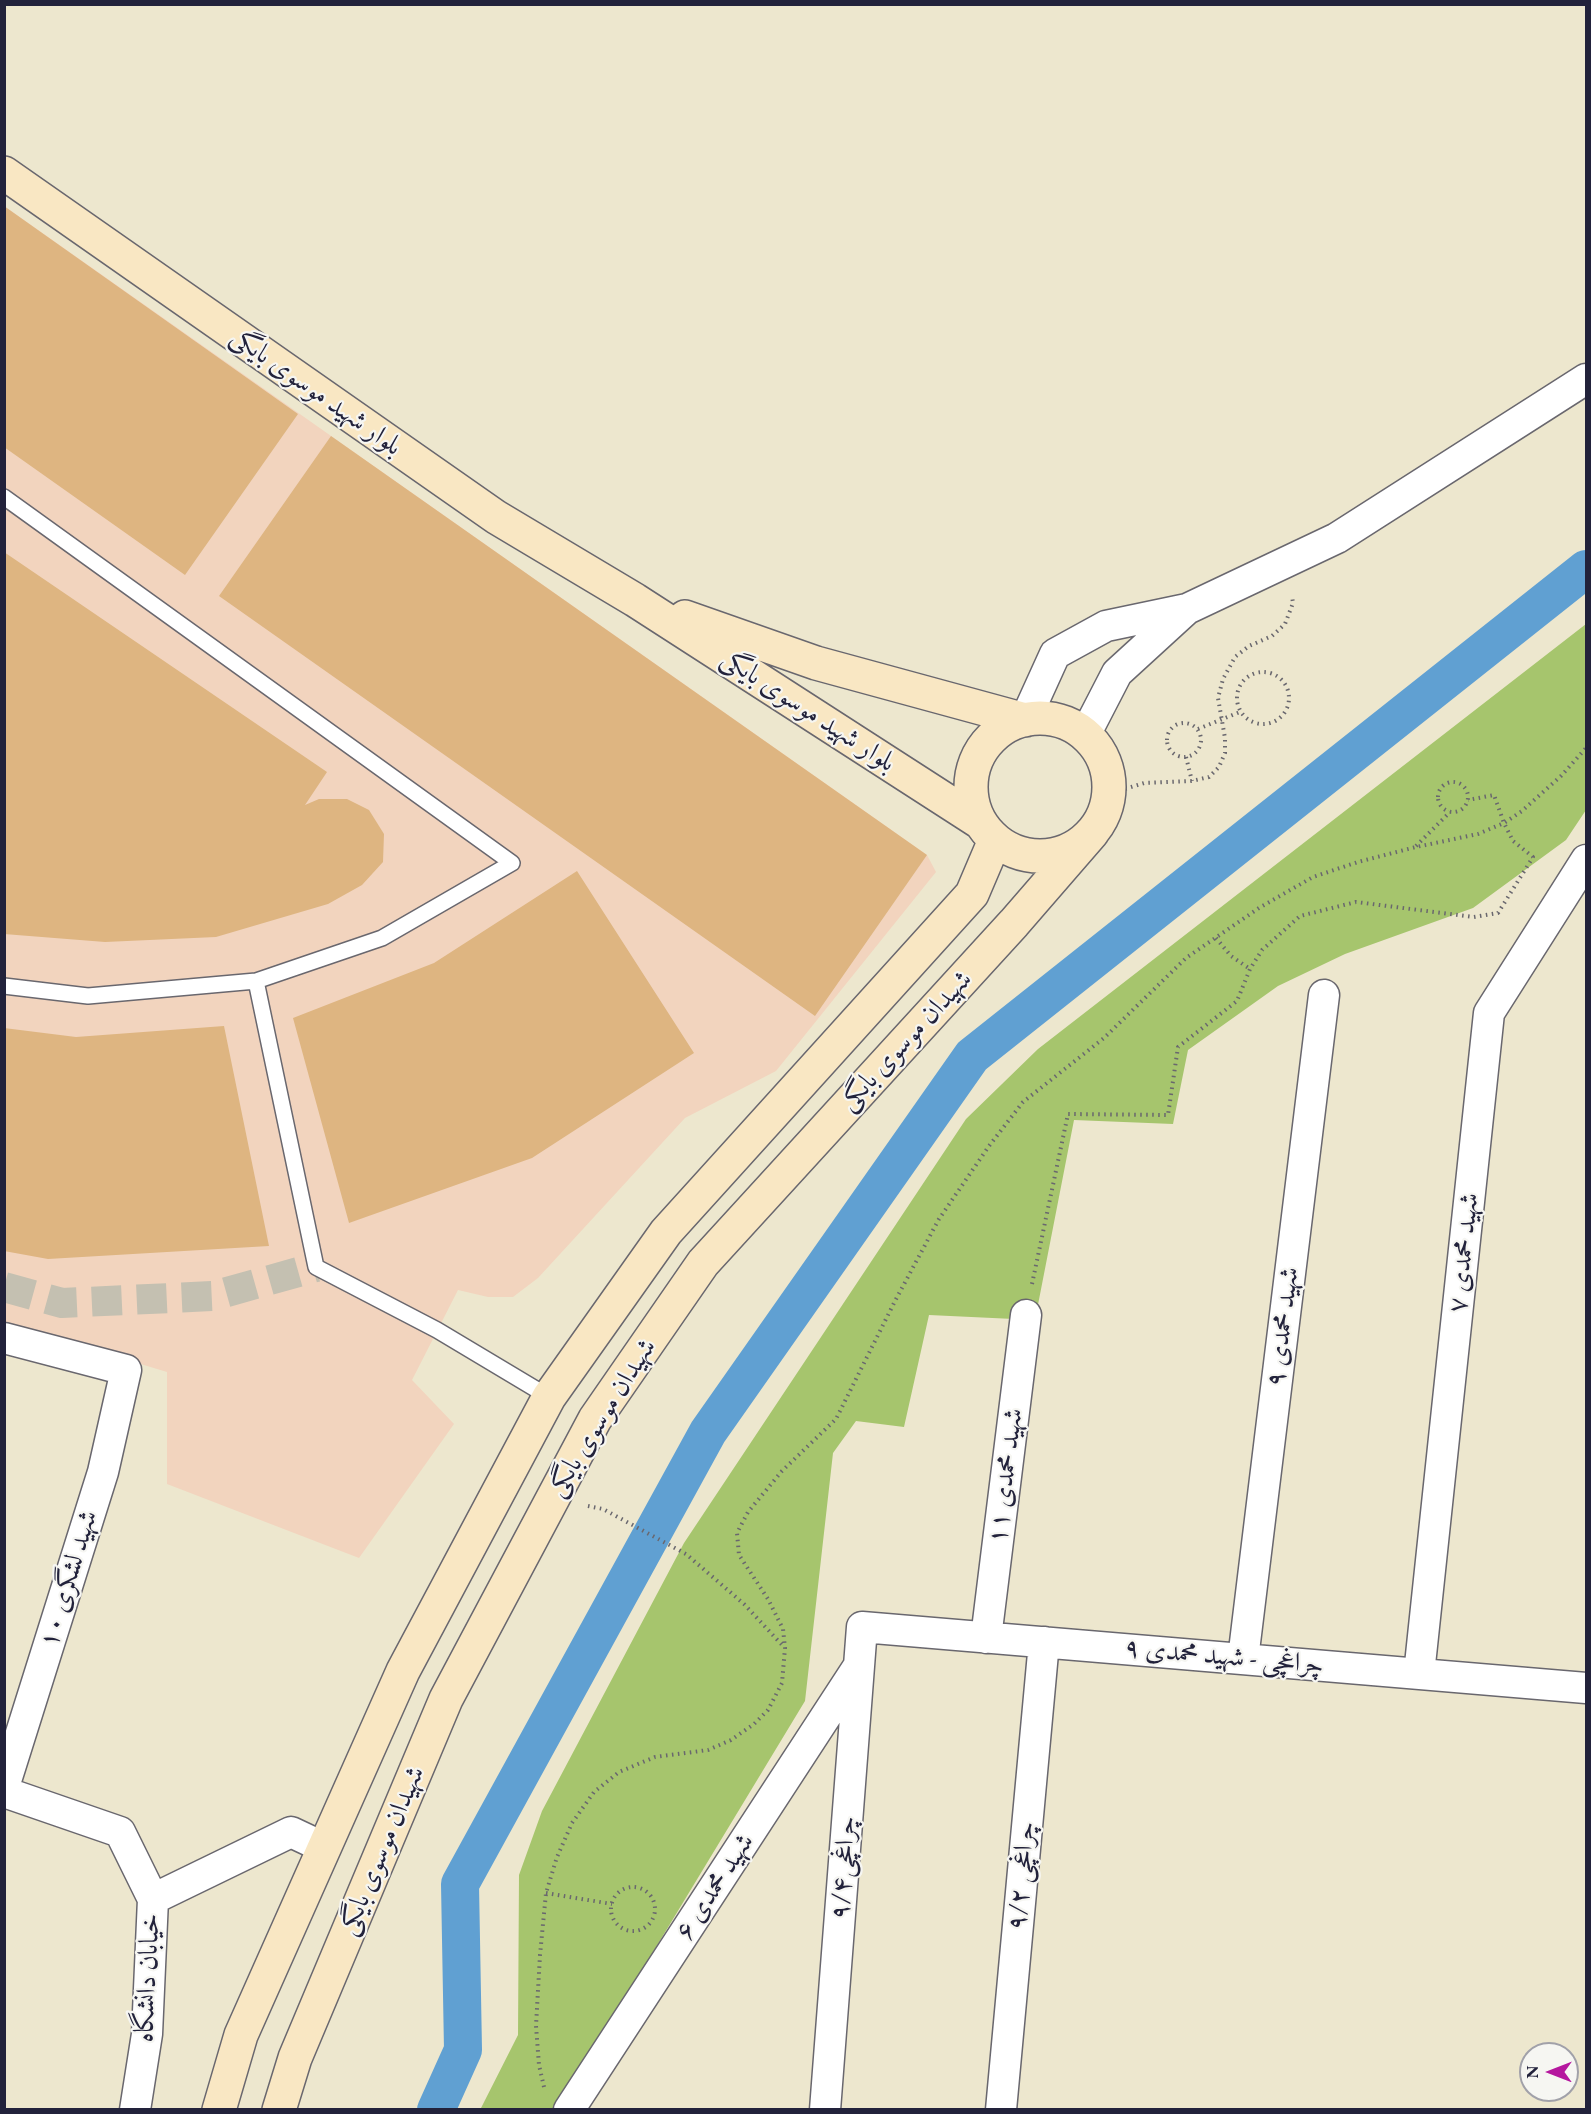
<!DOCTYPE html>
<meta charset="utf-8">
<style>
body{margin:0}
#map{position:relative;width:1591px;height:2114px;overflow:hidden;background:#ede7ce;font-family:"EB Garamond",serif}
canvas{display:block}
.frame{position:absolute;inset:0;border:6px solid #22223b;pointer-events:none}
.north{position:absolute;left:1519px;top:2042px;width:60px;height:60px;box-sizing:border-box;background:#f6f6f2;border:2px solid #a1a1a9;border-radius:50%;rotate:270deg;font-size:16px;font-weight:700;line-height:24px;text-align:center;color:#22223b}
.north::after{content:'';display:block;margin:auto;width:21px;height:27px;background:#b5179e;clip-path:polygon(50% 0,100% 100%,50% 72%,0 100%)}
</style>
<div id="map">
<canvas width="1591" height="2114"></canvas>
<div class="frame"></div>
<div class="north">N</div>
</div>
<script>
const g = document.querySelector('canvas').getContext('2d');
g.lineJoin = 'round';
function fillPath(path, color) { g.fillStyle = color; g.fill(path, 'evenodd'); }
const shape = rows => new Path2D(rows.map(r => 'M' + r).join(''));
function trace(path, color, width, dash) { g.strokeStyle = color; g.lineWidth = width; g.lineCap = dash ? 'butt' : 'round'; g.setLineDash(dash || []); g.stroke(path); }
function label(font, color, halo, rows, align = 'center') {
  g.font = font + ' "EB Garamond",Amiri,serif'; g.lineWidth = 4.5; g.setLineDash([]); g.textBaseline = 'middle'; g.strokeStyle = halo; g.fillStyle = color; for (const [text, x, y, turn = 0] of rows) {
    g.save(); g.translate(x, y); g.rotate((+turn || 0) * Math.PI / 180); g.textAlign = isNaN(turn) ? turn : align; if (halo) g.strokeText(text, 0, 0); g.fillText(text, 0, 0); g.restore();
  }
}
fillPath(shape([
 [4,206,927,855,936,872,776,1071,685,1118,538,1278,513,1297,488,1297,458,1290,412,1380,454,1424,359,1558,167,1484,167,1372,5,1323]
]), '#f2d4be');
fillPath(shape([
 [1586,624,1586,810,1566,840,1473,908,1345,954,1278,986,1188,1050,1173,1124,1074,1120,1035,1320,929,1315,904,1427,856,1421,833,1453,805,1701,558,2109,480,2110,518,2035,519,1875,542,1811,684,1543,966,1119,1038,1049]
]), '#a6c56d');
trace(shape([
 [436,2110,463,2050,460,1884,708,1432,972,1056,1586,569]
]), '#60a0d2', 38);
fillPath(shape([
 [4,206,298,414,185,575,4,447],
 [331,436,927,855,815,1016,219,596],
 [4,552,327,772,305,805,319,799,347,799,369,810,384,834,383,862,362,885,328,904,216,937,105,942,4,934],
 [577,871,694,1053,532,1158,349,1223,293,1018,434,963],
 [224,1026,269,1246,48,1259,4,1251,4,1028,76,1037]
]), '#deb581');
trace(shape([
 [4,1287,62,1303,213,1296,316,1267]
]), '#c4c0b1', 30, [30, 15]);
const lane = shape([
 [4,497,512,863,382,938,256,981,88,996,4,986],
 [256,981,316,1267,437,1330,549,1397]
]);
const street = shape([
 [1025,720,1055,654,1106,626,1187,609,1337,538,1586,379],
 [1085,735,1117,673,1187,609],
 [4,1338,126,1370,103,1472,4,1787],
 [986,1638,1026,1315],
 [1243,1659,1324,995],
 [1419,1674,1489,1013,1586,860],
 [4,1792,120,1832,153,1899,147,2034,135,2110],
 [153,1899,291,1832,325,1848],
 [569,2110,858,1667],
 [825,2110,862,1627,1586,1688],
 [1001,2110,1044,1642]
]);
const secondary = shape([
 [4,173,496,517,635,600,981,823],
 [685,617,816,663,1025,720],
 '971 787a69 69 0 1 1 138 0a69 69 0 1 1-138 0Z',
 [219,2110,241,2035,403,1671,549,1397,666,1232,972,894,995,840],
 [279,2110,295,2058,446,1699,595,1419,703,1263,1014,923,1092,833]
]);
trace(lane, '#69676e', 18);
trace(street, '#69676e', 33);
trace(secondary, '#69676e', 36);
trace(shape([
 '1237 698a26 26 0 1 1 52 0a26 26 0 1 1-52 0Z',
 '1167 740a17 17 0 1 1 34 0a17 17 0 1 1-34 0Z',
 [1198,729,1240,712],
 [1186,757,1192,781],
 '1438 797a15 15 0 1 1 30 0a15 15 0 1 1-30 0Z',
 [1108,794,1144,783,1192,781,1209,777,1219,767,1225,753,1225,738,1218,698,1223,679,1235,657,1249,646,1272,636,1285,624,1293,603,1292,596],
 [1416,846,1450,812],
 [1216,938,1231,956,1250,969],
 [1032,1284,1068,1114,1168,1115,1178,1047,1237,1001,1250,969,1262,950,1300,916,1356,902,1474,917,1498,913,1533,857,1513,841,1504,823,1494,795,1468,800],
 [588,1506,603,1509,686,1554,744,1604,784,1647],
 '611 1909a22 22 0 1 1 44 0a22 22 0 1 1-44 0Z',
 [546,1893,612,1904],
 [544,2087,539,2065,536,2026,540,1955,546,1893,557,1857,572,1823,594,1792,619,1772,655,1757,708,1750,731,1740,754,1724,768,1710,782,1683,785,1648,783,1629,768,1599,739,1555,737,1533,748,1512,782,1471,836,1419,895,1301,939,1219,989,1146,1023,1102,1104,1038,1186,958,1259,908,1313,877,1358,862,1416,847,1478,834,1504,823,1522,811,1561,776,1586,748]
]), '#69676e', 4, [1.5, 4.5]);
trace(lane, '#fff', 15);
trace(street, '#fff', 30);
trace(secondary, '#f9e7c3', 33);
label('27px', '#22223b', '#f6f6f2', [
 ["بلوار شهید موسوی بایگی",316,392,35],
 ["بلوار شهید موسوی بایگی",808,711,33],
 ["شهیدان موسوی بایگی",906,1041,-47],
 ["شهید محمدی ۷",1464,1253,-84],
 ["شهید محمدی ۹",1283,1327,-83],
 ["شهیدان موسوی بایگی",602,1418,-58],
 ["شهید محمدی ۱۱",1006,1476,-83],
 ["شهید لشگری ۱۰",69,1579,-73],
 ["۹ چراغچی - شهید محمدی",1224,1657,5],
 ["شهیدان موسوی بایگی",382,1851,-67],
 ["۹/۴چراغچی",844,1868,-86],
 ["۹/۲ چراغچی",1022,1876,-85],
 ["شهید محمدی ۶",715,1887,-57],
 ["خیابان دانشگاه",148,1978,-87]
]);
</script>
